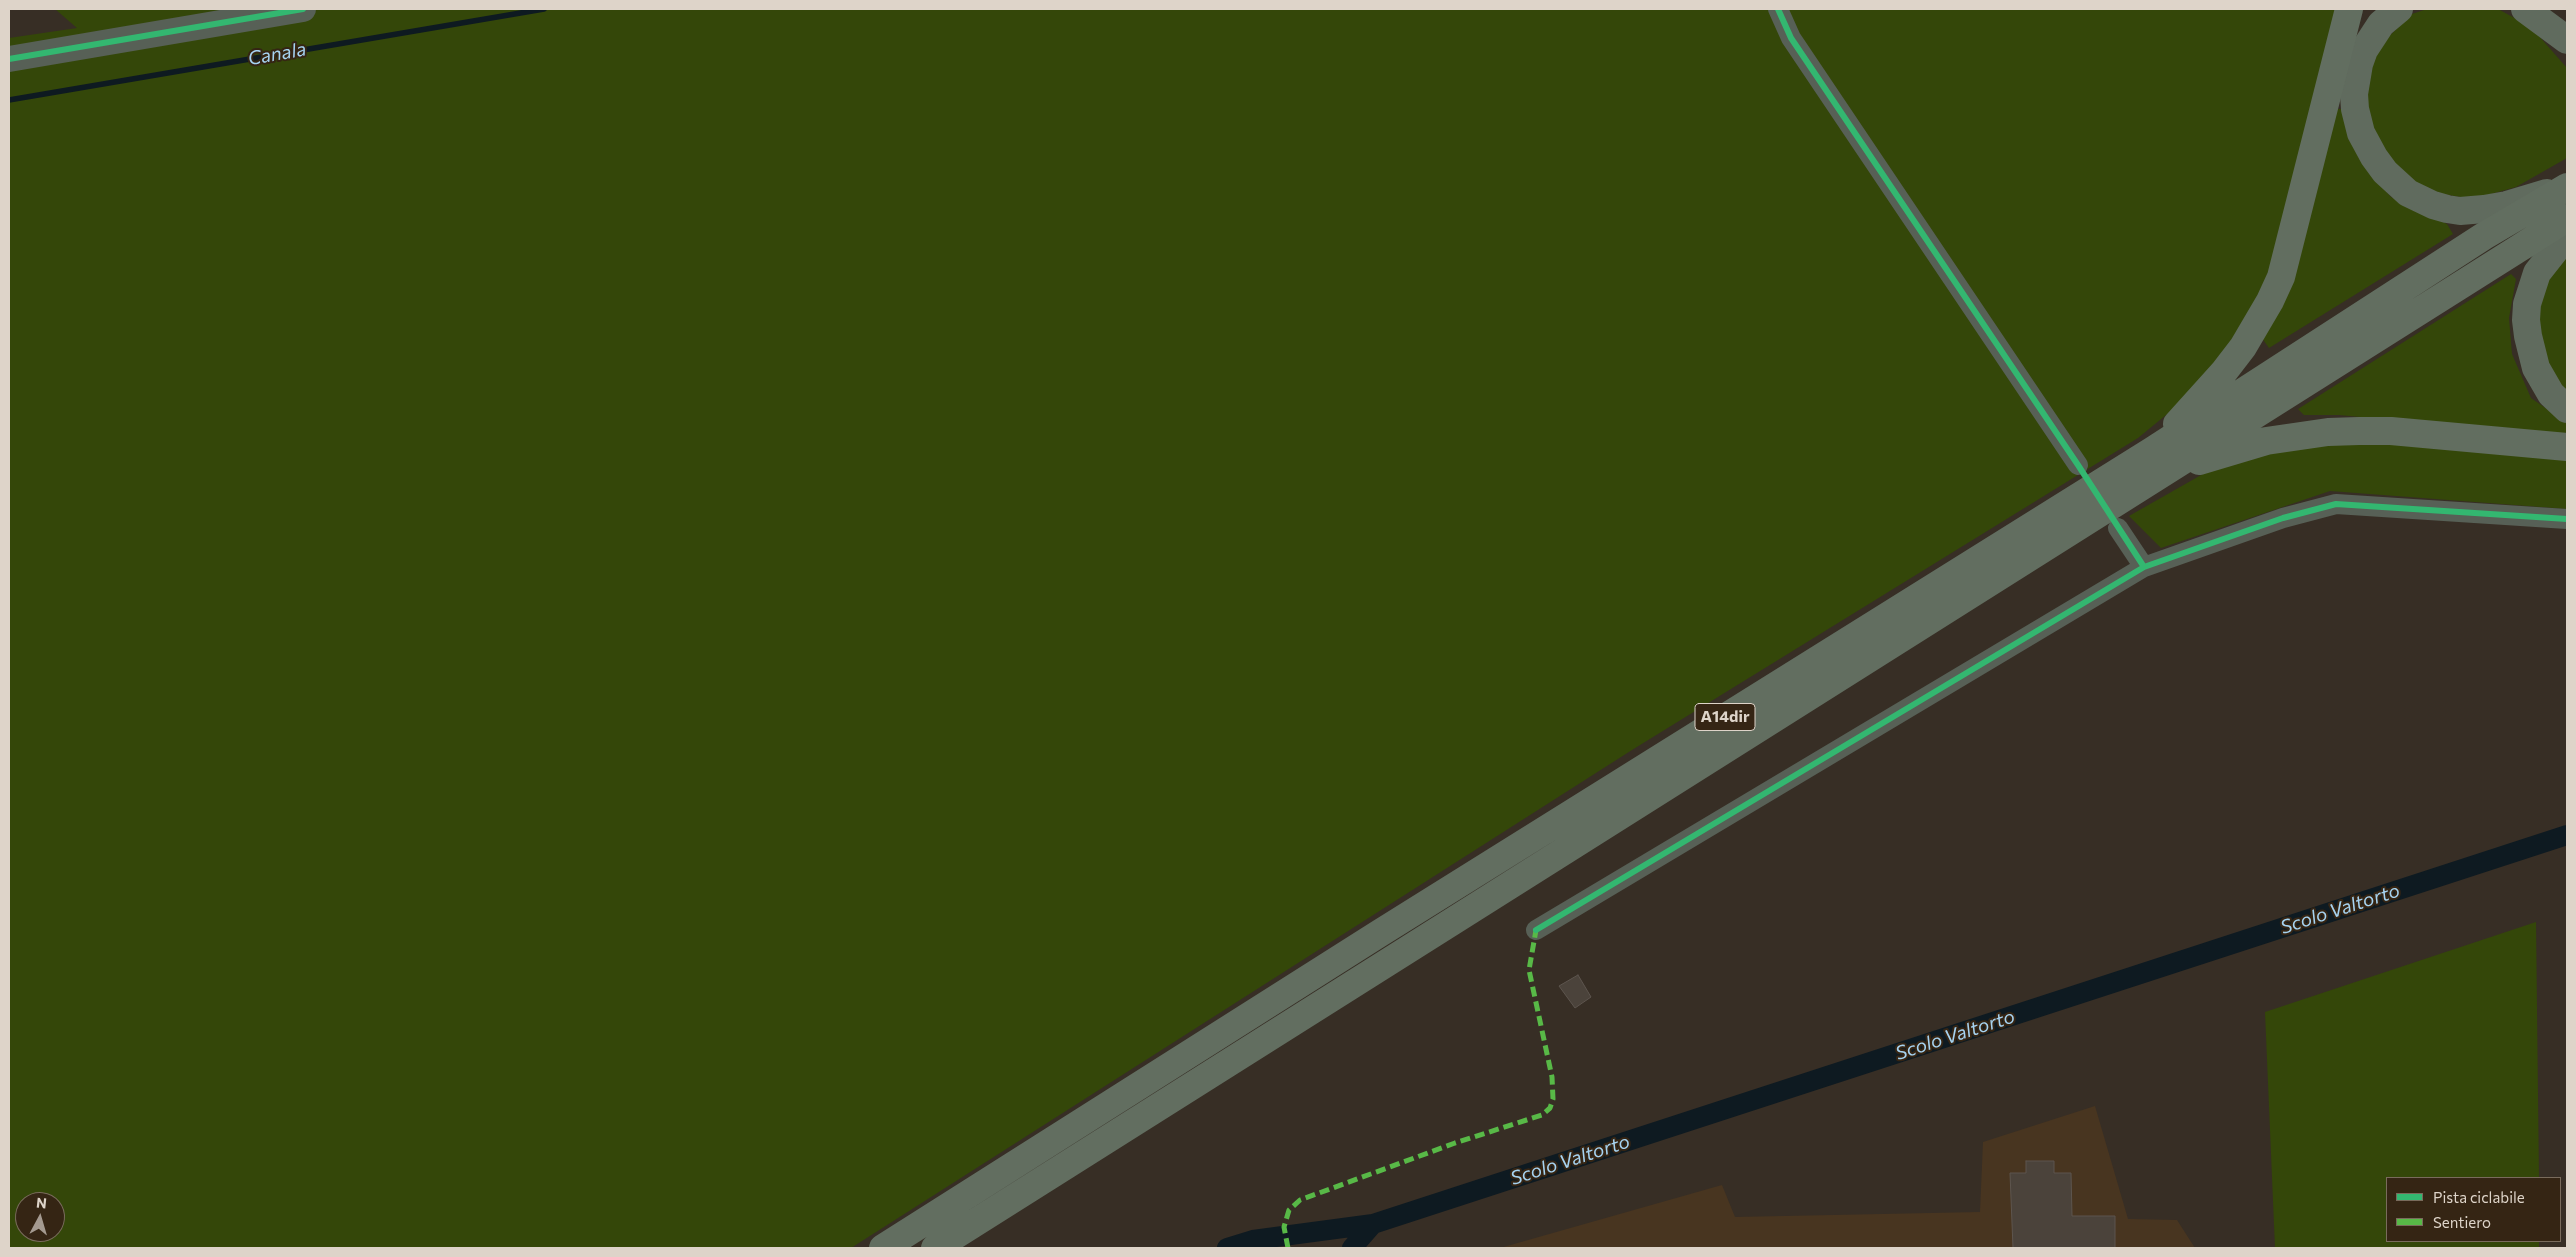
<!DOCTYPE html>
<style>
body{margin:0}
#map{position:relative;width:2576px;height:1257px;overflow:hidden;background:#372e25;font-family:Commissioner,sans-serif}
canvas{display:block}
.frame{position:absolute;inset:0;border:10px solid #ded4c9;pointer-events:none}
.legend{position:absolute;left:2386px;top:1177px;width:175px;height:65px;box-sizing:border-box;background:#352514;border:1px solid #796b5c;margin:0;padding:6px 9px;list-style:none;font-size:15px;color:#ded4c9}
.legend li{display:flex;align-items:center;gap:10px;height:25px}
.legend b{width:25px;border:1px solid #796b5c}
.north{position:absolute;left:15px;top:1192px;width:50px;height:50px;box-sizing:border-box;background:#352514;border:1px solid #796b5c;border-radius:50%;rotate:6deg;font-size:14px;font-weight:700;line-height:20px;text-align:center;color:#ded4c9}
.north::after{content:'';display:block;margin:auto;width:18px;height:22px;background:#a49a90;clip-path:polygon(50% 0,100% 100%,50% 72%,0 100%)}
</style>
<div id="map">
<canvas width="2576" height="1257"></canvas>
<div class="frame"></div>
<ul class="legend">
<li><b style="height:6px;background:#33b770"></b>Pista ciclabile</li>
<li><b style="height:6px;background:#58b947"></b>Sentiero</li>
</ul>
<div class="north">N</div>
</div>
<script>
const g = document.querySelector('canvas').getContext('2d');
g.lineJoin = 'round';
function fillPath(path, color) { g.fillStyle = color; g.fill(path, 'evenodd'); }
const shape = rows => new Path2D(rows.map(r => 'M' + r).join(''));
function trace(path, color, width, dash) { g.strokeStyle = color; g.lineWidth = width; g.lineCap = dash ? 'butt' : 'round'; g.setLineDash(dash || []); g.stroke(path); }
function label(font, color, halo, rows, align = 'center') {
  g.font = font + ' Commissioner,sans-serif'; g.lineWidth = 4; g.setLineDash([]); g.textBaseline = 'middle'; g.strokeStyle = halo; g.fillStyle = color; for (const [text, x, y, turn = 0] of rows) {
    g.save(); g.translate(x, y); g.rotate((+turn || 0) * Math.PI / 180); g.textAlign = isNaN(turn) ? turn : align; if (halo) g.strokeText(text, 0, 0); g.fillText(text, 0, 0); g.restore();
  }
}
fillPath(shape([
 [2095,1106,2128,1219,2177,1220,2195,1248,1500,1248,1722,1185,1735,1217,1980,1212,1983,1142]
]), '#483520');
fillPath(shape([
 [55,9,2337,9,2267,283,2236,345,2188,397,2138,438,1632,750,851,1248,9,1248,9,38,77,28],
 [25,1202,55,1202,55,1232,25,1232],
 [2427,9,2498,9,2531,27,2567,68,2567,158,2516,187,2473,199,2436,193,2400,175,2380,148,2368,115,2366,79,2378,47,2412,14],
 [2336,109,2345,109,2372,175,2391,197,2447,224,2453,234,2269,348,2262,338],
 [2567,245,2567,396,2551,385,2532,301],
 [2511,274,2516,279,2509,318,2512,354,2531,398,2567,423,2567,431,2563,436,2339,415,2304,415,2298,409],
 [2360,436,2567,455,2567,509,2330,491,2161,548,2129,516,2224,462],
 [2536,922,2539,1178,2387,1178,2387,1241,2539,1241,2539,1248,2275,1248,2265,1012]
]), '#344709');
trace(shape([
 [9,100,544,9]
]), '#0e1a21', 5.5);
trace(shape([
 [1227,1248,1253,1240,1373,1224],
 [1352,1248,1373,1224,2567,835]
]), '#0e1a21', 20);
const building = shape([
 [1578,975,1591,997,1575,1008,1559,986,1578,975],
 [2026,1161,2054,1161,2054,1173,2071,1173,2072,1216,2115,1216,2115,1248,2013,1248,2010,1173,2026,1173,2026,1161]
]);
fillPath(building, '#4b433b');
trace(building, '#5d554e', 1);
trace(shape([
 [1778,9,1791,38,2078,465],
 [2118,528,2144,567],
 [1536,930,2144,567,2283,518,2336,504,2567,519]
]), '#576056', 20);
trace(shape([
 [9,59,303,9]
]), '#576056', 26);
trace(shape([
 [2399,9,2381,24,2364,50,2359,64,2354,94,2355,109,2361,133,2374,157,2385,172,2408,193,2433,205,2447,209,2460,211,2484,209,2507,205,2547,193],
 [2525,9,2567,40],
 [2567,235,2537,273,2527,304,2526,320,2528,336,2536,368,2551,394,2567,409]
]), '#606b5e', 28);
trace(shape([
 [2177,424,2223,373,2243,347,2270,301,2281,277,2349,9],
 [2199,461,2266,441,2328,432,2359,431,2391,431,2567,447],
 [883,1248,1380,933,2152,451,2484,236,2567,187],
 [935,1248,2567,218]
]), '#626e60', 28);
trace(shape([
 [1288,1248,1284,1227,1289,1210,1300,1200,1455,1143,1542,1115,1550,1108,1553,1099,1552,1077,1529,970,1536,930]
]), '#58b947', 5, [10, 5]);
trace(shape([
 [1778,9,1791,38,2078,465,2144,567],
 [9,59,303,9],
 [1536,930,2144,567,2283,518,2336,504,2567,519]
]), '#33b770', 6);
for (const [x, y, w] of [
 [1725,717,60]
]) { const box = new Path2D(); box.roundRect(x - w / 2, y - 13.5, w, 27, 4); g.fillStyle = '#352514'; g.fill(box); trace(box, '#ded4c9', 1); }
label('bold 16px', '#ded4c9', null, [
 ["A14dir",1725,717]
]);
label('italic 19px', '#a6d3f1', '#352514', [
 ["Canala",277,54,-10],
 ["Scolo Valtorto",2340,909,-18],
 ["Scolo Valtorto",1955,1035,-18],
 ["Scolo Valtorto",1570,1160,-18]
]);
</script>
